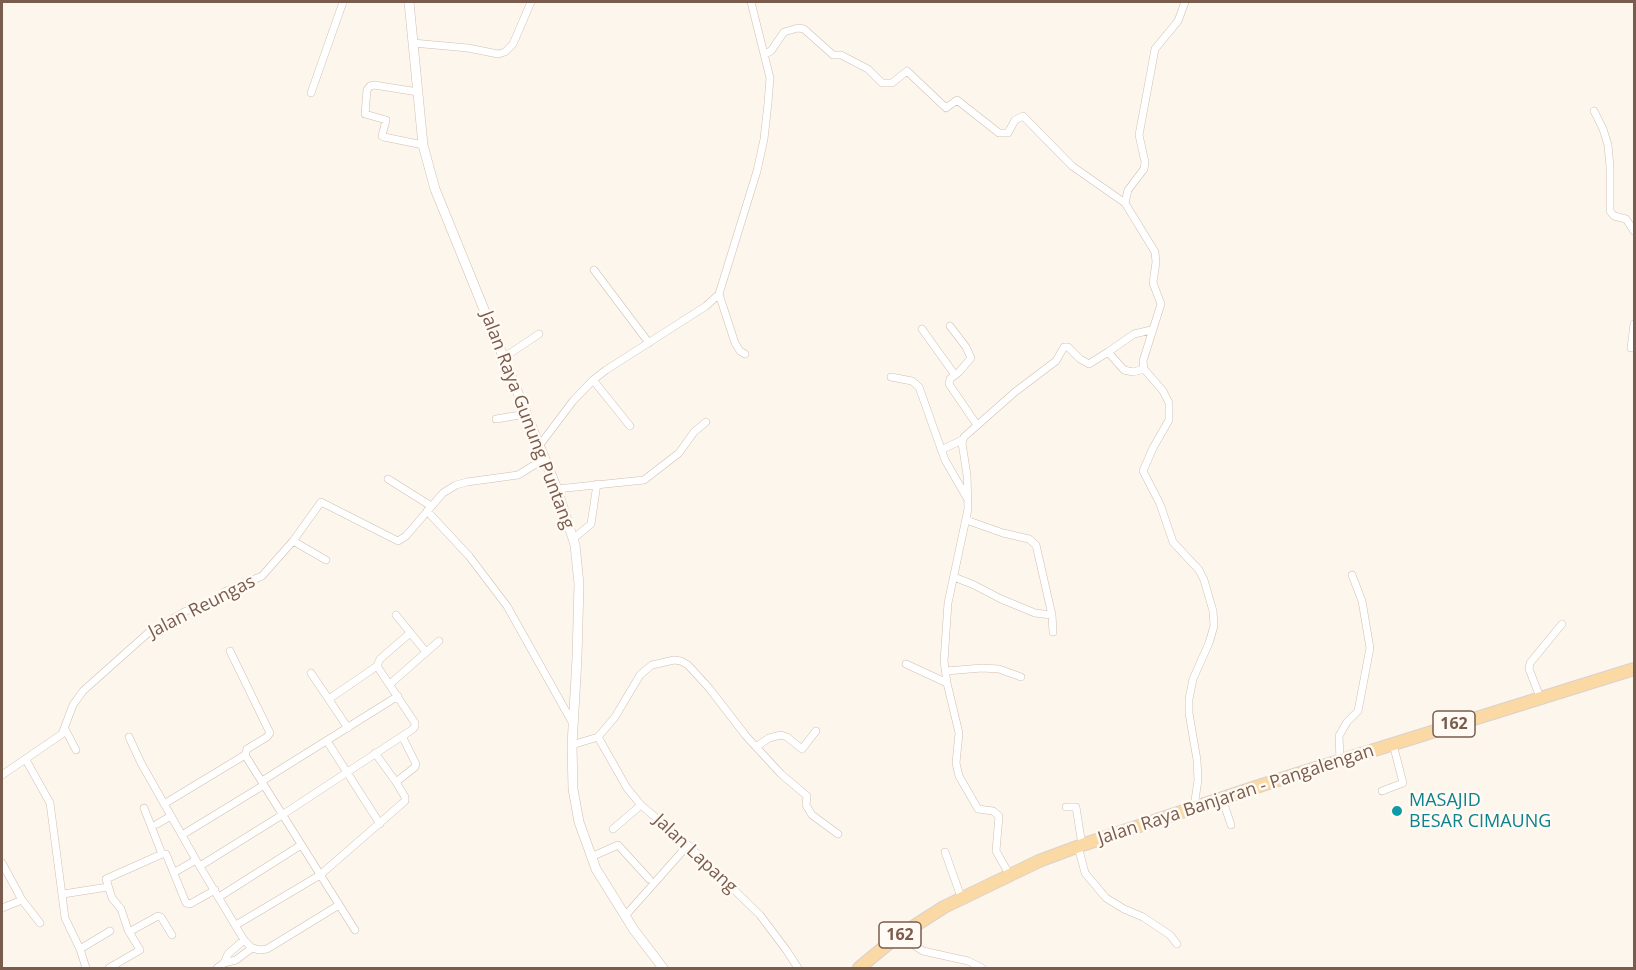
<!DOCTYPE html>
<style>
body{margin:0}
#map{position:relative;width:1636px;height:970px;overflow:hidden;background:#fdf6ec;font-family:"Open Sans",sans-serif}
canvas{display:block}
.frame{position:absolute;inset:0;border:3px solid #7a5c4d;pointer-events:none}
</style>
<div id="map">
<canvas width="1636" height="970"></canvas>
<div class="frame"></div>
</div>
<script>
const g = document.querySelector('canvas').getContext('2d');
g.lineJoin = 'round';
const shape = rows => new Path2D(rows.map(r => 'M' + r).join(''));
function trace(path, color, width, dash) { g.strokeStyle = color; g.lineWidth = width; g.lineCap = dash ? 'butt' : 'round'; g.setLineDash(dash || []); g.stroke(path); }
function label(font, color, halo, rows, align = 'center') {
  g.font = font + ' "Open Sans",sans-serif'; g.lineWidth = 5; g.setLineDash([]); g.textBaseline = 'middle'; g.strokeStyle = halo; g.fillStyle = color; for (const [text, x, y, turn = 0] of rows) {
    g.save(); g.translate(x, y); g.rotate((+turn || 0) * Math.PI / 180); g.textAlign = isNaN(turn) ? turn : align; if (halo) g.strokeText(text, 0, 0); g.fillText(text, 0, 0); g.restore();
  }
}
const minor = shape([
 [1185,2,1178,21,1155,49,1139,135,1145,162,1144,169,1128,190,1125,203,1155,252,1156,262,1153,283,1161,304,1143,361,1144,369,1163,391,1169,403,1169,420,1153,448,1143,471,1160,504,1173,542,1199,570,1204,580,1213,611,1214,626,1209,643,1193,679,1189,699,1189,713,1197,760,1198,780,1194,807],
 [413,43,468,48,498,54,505,52,513,44,531,2],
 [765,54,771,51,784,32,798,28,804,29,833,55,841,55,868,69,882,83,892,83,907,71,946,108,957,100,999,133,1008,133,1015,120,1023,116,1072,166,1125,203],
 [418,92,374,85,370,86,367,90,365,114,386,120,382,136,384,137,423,145],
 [311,93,343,2],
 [1594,111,1603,129,1608,145,1610,167,1610,211,1614,216,1626,219,1634,231],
 [594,270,649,343],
 [719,294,735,343,740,351,745,354],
 [950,326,966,347,971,358,959,372,950,379,949,384,977,425],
 [922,329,955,375],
 [1631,348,1634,324],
 [1108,352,1134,334,1151,330],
 [503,358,539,334],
 [891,377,912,381,919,387,945,460,967,498],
 [593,380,630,426],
 [496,419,526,414],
 [539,446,573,401,593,380,606,370,706,306,719,294,757,171,764,139,768,103,770,78,751,2],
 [941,450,962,440],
 [388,479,431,506],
 [557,489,644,480,679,453,694,432,706,422],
 [427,511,469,556,507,606,572,722],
 [966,520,1003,533,1029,539,1036,545,1052,615,1053,632],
 [573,539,591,524,597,484],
 [293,541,326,560],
 [954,577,974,585,1001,599,1035,613,1052,615],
 [396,615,426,652],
 [906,664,947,683],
 [377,666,380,659,410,633],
 [946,671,982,668,999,669,1021,677],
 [311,673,348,728],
 [390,684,439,641],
 [1540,697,1529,669,1530,663,1562,624],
 [65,729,76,750],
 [129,737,141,763,196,860,244,940,252,948,260,950,267,949,339,905],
 [598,737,627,788,641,805,688,845,760,915,787,951,798,968],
 [327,741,380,824],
 [572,745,598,737,615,717,640,675,647,669,652,665,674,660,681,661,688,665,709,688,746,736,781,774,807,796,806,805,812,815,838,834],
 [756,747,769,738,781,735,787,737,802,749,816,731],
 [375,753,396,782],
 [245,755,355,930],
 [26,760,50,803,65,918,80,949,86,968],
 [1340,760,1339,736,1347,722,1358,711,1370,648,1362,601,1352,575],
 [2,775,62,734,73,705,83,691,148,633,186,611,205,605,224,592,262,576,293,541,321,502,398,541,406,536,443,493,456,485,467,482,518,475,544,459],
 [262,781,398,696],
 [1382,791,1403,783,1393,744],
 [1222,798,1231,825],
 [164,804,245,755,247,749,267,737,270,733,230,651],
 [1066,807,1076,807,1082,845],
 [144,808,162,854,166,854,186,903,190,904,215,890],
 [157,824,171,816],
 [613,829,641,805],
 [182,835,264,785],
 [1078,846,1085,873,1106,898,1124,909,1143,917,1170,935,1177,944],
 [945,852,961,897],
 [591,857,618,845,649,879],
 [2,863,22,900,40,923],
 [200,866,282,815,413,729,415,726,415,723,377,666,329,699],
 [175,872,196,860],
 [1009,874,996,851,999,816,993,811,978,809,959,776,956,763,959,733,947,683,944,661,948,603,968,509,967,475,962,443,964,437,1015,392,1056,361,1064,347,1068,347,1080,359,1089,364,1108,352,1124,370,1133,372,1144,369],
 [63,894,108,887],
 [219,897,301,845],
 [2,908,22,900],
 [625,916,688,845],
 [236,925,320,875,405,801,405,797,396,782,415,767,416,764,402,736],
 [129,932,158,916,161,917,172,935],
 [905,932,915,946,923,951,968,961,982,968],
 [80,949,110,931],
 [224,963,236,960,252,948],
 [109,968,140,950,128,930,121,909,112,898,106,879,162,854],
 [217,968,224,963,228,954,244,940]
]);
const tertiary = shape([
 [409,2,423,145,435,189,557,489,575,545,579,584,577,658,572,745,573,789,579,822,596,869,634,930,663,968]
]);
const primary = shape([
 [859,968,894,939,944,907,1039,861,1082,845,1262,785,1634,669]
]);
trace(minor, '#d1beb0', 8);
trace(tertiary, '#d1beb0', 10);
trace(primary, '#dad1cd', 14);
trace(minor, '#fff', 7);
trace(tertiary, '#fff', 9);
trace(primary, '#fbd9a5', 12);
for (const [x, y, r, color] of [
 [1397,811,6,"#0f9aa8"]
]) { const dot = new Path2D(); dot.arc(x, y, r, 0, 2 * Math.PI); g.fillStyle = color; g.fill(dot); trace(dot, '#fffaf3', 2); }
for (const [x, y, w] of [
 [1454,724,42],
 [900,935,42]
]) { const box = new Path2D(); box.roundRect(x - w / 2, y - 13, w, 26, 4.5); g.fillStyle = '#fffaf3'; g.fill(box); trace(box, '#7a5c4d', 1.5); }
label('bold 16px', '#7a5c4d', null, [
 ["162",1454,724],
 ["162",900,935]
]);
label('18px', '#7a5c4d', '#fffaf3', [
 ["Jalan Raya Gunung Puntang",527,420,69],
 ["Jalan Reungas",202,607,-27],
 ["Jalan Raya Banjaran - Pangalengan",1236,795,-18],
 ["Jalan Lapang",695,854,43]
]);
label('18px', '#0d838f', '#fffaf3', [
 ["MASAJID",1409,801],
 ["BESAR CIMAUNG",1409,822]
], 'left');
</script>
